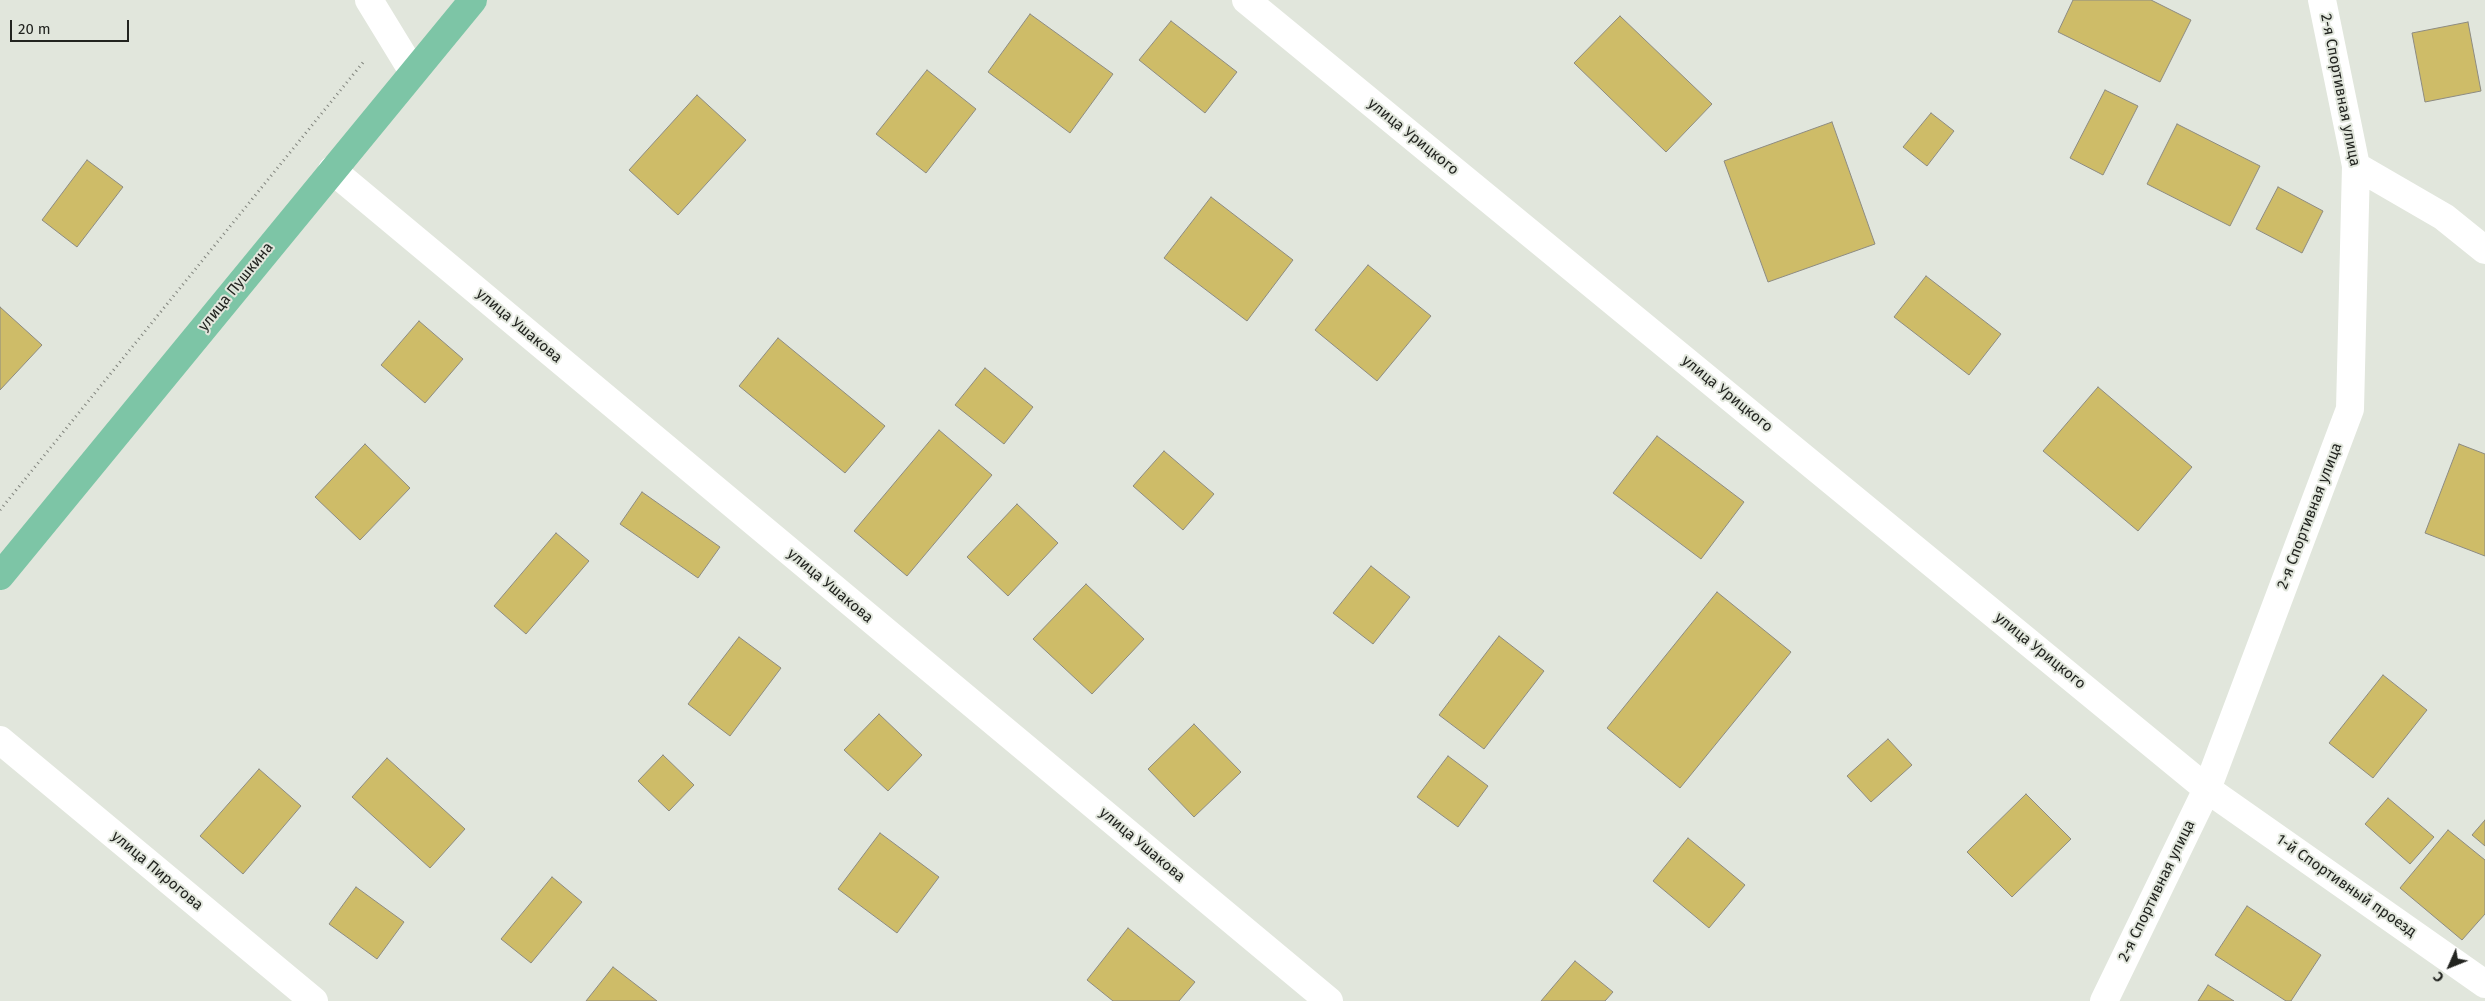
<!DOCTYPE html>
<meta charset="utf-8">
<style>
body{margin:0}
#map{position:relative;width:2485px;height:1001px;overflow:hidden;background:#e1e6dc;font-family:"Fira Sans",sans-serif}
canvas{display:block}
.north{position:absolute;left:2425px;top:941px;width:50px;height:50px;-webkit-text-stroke:4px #e1e6dc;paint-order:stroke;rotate:226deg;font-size:14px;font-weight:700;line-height:20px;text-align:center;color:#222420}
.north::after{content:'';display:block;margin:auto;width:18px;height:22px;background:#222420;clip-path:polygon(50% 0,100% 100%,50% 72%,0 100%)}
.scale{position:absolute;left:10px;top:20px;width:119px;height:22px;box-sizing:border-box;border:2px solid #222420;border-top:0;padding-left:6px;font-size:15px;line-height:18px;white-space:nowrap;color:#222420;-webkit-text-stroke:4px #e1e6dc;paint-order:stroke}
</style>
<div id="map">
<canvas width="2485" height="1001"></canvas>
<div class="north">С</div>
<div class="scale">20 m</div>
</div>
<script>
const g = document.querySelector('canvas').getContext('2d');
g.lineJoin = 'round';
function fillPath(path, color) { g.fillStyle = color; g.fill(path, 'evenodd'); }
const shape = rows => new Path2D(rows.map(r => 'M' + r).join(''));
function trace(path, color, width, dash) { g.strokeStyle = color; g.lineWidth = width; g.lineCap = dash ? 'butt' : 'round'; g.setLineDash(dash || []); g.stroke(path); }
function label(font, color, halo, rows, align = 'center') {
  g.font = font + ' "Fira Sans",sans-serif'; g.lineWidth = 4; g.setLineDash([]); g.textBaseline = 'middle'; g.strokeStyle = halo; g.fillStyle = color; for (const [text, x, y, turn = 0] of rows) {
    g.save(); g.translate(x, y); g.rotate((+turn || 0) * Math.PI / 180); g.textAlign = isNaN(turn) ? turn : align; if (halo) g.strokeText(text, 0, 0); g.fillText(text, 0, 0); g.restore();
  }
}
const building = shape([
 [2073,0,2151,0,2191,20,2160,82,2058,32,2073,0],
 [1030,14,1113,74,1070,133,988,72,1030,14],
 [1620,16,1712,104,1666,152,1574,63,1620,16],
 [1171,21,1237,72,1205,113,1139,60,1171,21],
 [2468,22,2481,91,2425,102,2412,33,2468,22],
 [927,70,976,109,926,173,876,134,927,70],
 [2105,90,2138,106,2103,175,2070,158,2105,90],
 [697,95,746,140,678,215,629,170,697,95],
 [1931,113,1954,131,1927,166,1903,147,1931,113],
 [1832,122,1875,244,1768,282,1724,161,1832,122],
 [2177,124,2260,166,2230,226,2147,184,2177,124],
 [87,160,123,187,77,247,42,220,87,160],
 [2278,187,2323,211,2302,253,2256,229,2278,187],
 [1211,197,1293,260,1247,321,1164,258,1211,197],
 [1368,265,1431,316,1377,381,1315,330,1368,265],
 [1926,276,2001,334,1969,375,1894,317,1926,276],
 [0,307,42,345,0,390,0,307],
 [419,321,463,359,425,403,381,365,419,321],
 [778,338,885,426,845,473,739,386,778,338],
 [985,368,1033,407,1004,444,955,405,985,368],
 [2098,387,2192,467,2138,531,2043,451,2098,387],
 [939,430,992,475,907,576,854,531,939,430],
 [1657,436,1744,502,1701,559,1613,493,1657,436],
 [365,444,410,488,360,540,315,497,365,444],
 [2459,444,2485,454,2485,556,2425,533,2459,444],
 [1164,451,1214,494,1183,530,1133,486,1164,451],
 [642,492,720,547,698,578,620,524,642,492],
 [1017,504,1058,543,1008,596,967,557,1017,504],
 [556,533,589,561,526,634,494,606,556,533],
 [1371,566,1410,597,1373,644,1333,613,1371,566],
 [1086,584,1144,639,1092,694,1033,639,1086,584],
 [1717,592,1791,652,1680,788,1607,728,1717,592],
 [1499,636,1544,671,1484,749,1439,715,1499,636],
 [739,637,781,668,730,736,688,704,739,637],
 [2383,675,2427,710,2373,778,2329,743,2383,675],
 [879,714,922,755,888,791,844,750,879,714],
 [1194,724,1241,772,1194,817,1148,769,1194,724],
 [1888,739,1912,765,1871,802,1847,776,1888,739],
 [663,755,694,785,669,811,638,781,663,755],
 [1448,756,1488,786,1458,827,1417,797,1448,756],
 [387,758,465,829,430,868,352,797,387,758],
 [259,769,301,806,243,874,200,836,259,769],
 [2026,794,2071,839,2012,897,1967,852,2026,794],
 [2388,798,2434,837,2410,864,2365,824,2388,798],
 [2485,820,2485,846,2472,835,2485,820],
 [2448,830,2485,860,2485,914,2462,940,2400,888,2448,830],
 [880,833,939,877,897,933,838,889,880,833],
 [1688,838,1745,885,1709,928,1653,881,1688,838],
 [552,877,582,902,531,963,501,939,552,877],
 [356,887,404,922,377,959,329,924,356,887],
 [2247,906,2321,955,2291,1001,2286,1001,2215,955,2247,906],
 [1128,928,1195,982,1179,1001,1113,1001,1087,980,1128,928],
 [1575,961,1613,992,1605,1001,1541,1001,1575,961],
 [613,967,657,1001,586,1001,613,967],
 [2208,985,2234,1001,2198,1001,2208,985]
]);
fillPath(building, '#cebc68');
trace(building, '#8d8b81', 1);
trace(shape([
 [0,510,365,60]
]), '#81847d', 3, [1, 4]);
trace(shape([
 [369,0,413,72],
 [1246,0,2207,789,2485,984],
 [2356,166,2444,217,2485,250],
 [332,170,1329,1001],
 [0,740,314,1001],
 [2104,1001,2207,789,2350,409,2356,166,2322,0]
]), '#fff', 28);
trace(shape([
 [0,576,473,0]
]), '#7dc5a6', 28);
label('15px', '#222420', '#e1e6dc', [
 ["2-я Спортивная улица",2340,90,79],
 ["улица Урицкого",1413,137,39],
 ["улица Пушкина",236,287,-51],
 ["улица Ушакова",519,326,40],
 ["улица Урицкого",1727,394,39],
 ["2-я Спортивная улица",2310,516,-69],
 ["улица Ушакова",830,586,40],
 ["улица Урицкого",2040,651,39],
 ["улица Ушакова",1142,845,40],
 ["улица Пирогова",157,871,40],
 ["1-й Спортивный проезд",2346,886,35],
 ["2-я Спортивная улица",2157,891,-64]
]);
</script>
